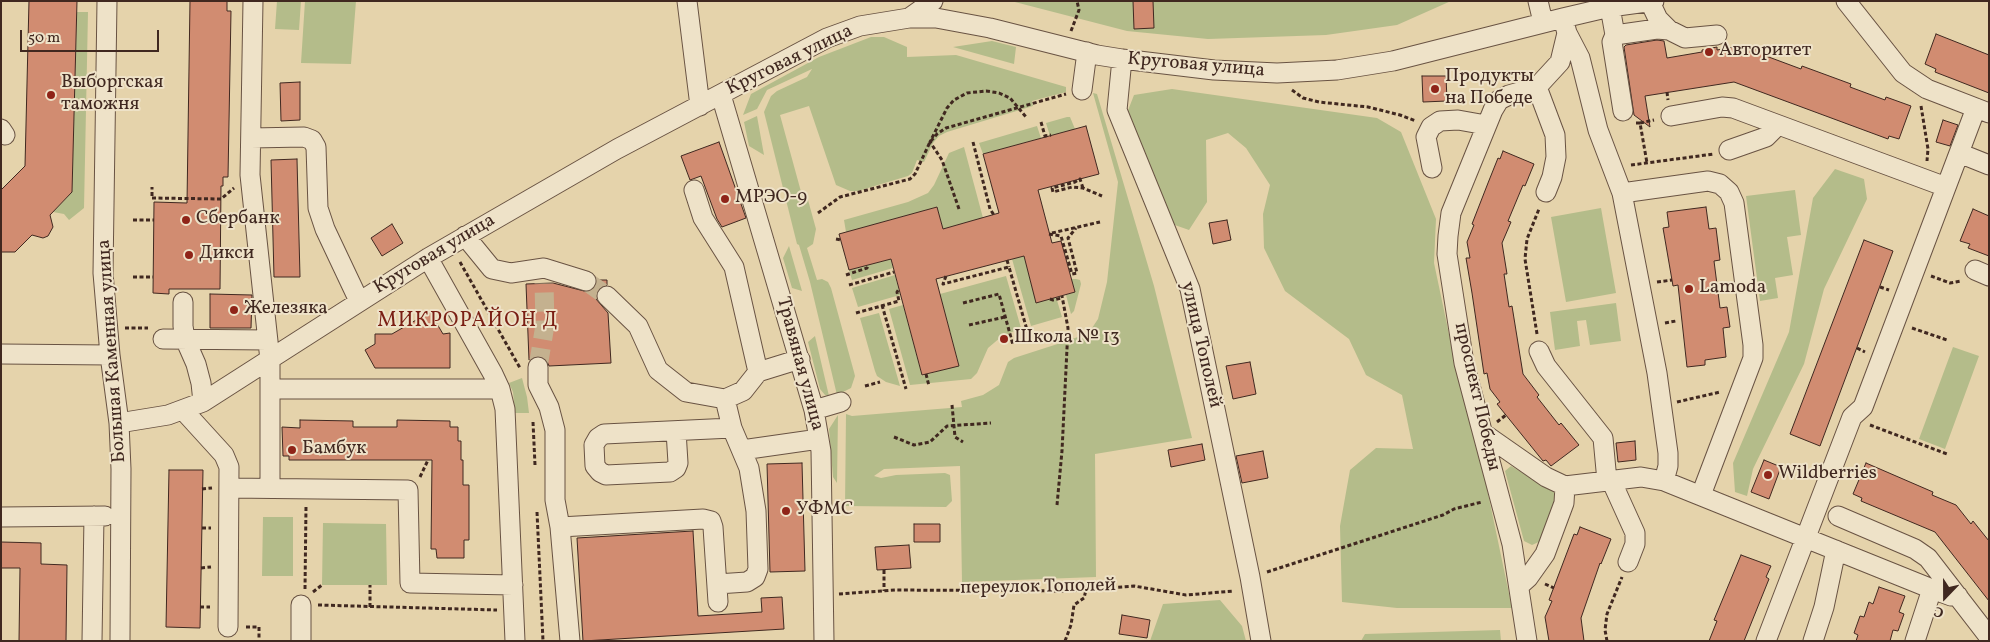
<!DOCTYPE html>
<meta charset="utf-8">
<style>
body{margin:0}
#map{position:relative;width:1990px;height:642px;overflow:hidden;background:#e5d3ab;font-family:Vollkorn,serif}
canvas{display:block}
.frame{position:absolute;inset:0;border:2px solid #402820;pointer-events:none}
.north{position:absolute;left:1920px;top:572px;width:50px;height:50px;-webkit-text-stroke:4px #eee2c8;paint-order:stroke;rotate:202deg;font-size:14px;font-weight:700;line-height:20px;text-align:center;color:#402820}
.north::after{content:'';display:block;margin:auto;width:18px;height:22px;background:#402820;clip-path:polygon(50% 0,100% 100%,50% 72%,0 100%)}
.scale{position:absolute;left:20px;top:30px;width:139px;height:22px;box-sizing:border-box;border:2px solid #402820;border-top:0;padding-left:6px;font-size:15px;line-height:18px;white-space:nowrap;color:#402820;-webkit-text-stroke:4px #eee2c8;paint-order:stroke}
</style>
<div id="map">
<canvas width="1990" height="642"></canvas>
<div class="frame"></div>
<div class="north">С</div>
<div class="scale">50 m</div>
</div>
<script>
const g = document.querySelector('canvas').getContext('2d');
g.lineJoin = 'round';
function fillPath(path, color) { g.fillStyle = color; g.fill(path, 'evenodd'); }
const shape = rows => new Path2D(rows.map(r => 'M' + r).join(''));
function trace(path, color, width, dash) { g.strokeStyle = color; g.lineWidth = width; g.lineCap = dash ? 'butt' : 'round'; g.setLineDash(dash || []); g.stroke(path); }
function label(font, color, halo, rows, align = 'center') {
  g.font = font + ' Vollkorn,serif'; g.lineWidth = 4; g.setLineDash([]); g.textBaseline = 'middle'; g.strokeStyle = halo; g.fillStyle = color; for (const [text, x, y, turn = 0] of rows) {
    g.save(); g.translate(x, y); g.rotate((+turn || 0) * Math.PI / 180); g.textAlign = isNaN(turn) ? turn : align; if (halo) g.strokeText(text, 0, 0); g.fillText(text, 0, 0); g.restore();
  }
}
fillPath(shape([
 [277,1,301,1,299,30,275,29],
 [305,1,356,1,351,64,301,63],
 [1011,1,1451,1,1397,25,1326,35,1208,39,1127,31],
 [77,12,88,12,84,208,69,220,64,214,53,212,72,192],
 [871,37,884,37,907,47,907,57,956,55,1066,87,1066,92,1032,101,1033,106,947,132,939,136,933,143,924,162,917,160,912,173,908,176,858,191,850,191,836,185,809,106,780,115,803,199,808,200,816,229,813,244,807,248,817,280,822,279,828,282,831,288,854,372,855,376,851,388,837,395,810,282,799,245,797,244,764,112,771,96,777,91,807,77,812,69,767,90,757,109,743,115,751,94,819,57],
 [992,41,1016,47,1014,64,953,47],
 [1172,89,1377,118,1401,132,1436,219,1434,263,1461,391,1473,422,1512,608,1397,608,1342,602,1340,526,1350,470,1376,448,1413,449,1402,395,1366,375,1349,339,1285,291,1264,248,1263,214,1270,185,1246,148,1228,133,1206,140,1207,202,1189,230,1172,224,1127,113,1134,95],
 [1093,93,1097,94,1154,286,1192,438,1095,454,1096,577,962,582,960,466,884,469,874,476,881,478,896,475,945,473,950,475,952,501,946,507,845,506,846,414,852,416,962,407,961,401,983,395,999,385,1008,362,1014,358,1070,340,1085,334,1092,328,1098,319,1107,282,1118,182],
 [757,116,764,155,749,146,744,122],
 [1067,117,1070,117,1075,129,1050,136,1046,123],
 [1037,126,1041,138,983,154,979,143],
 [964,147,983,218,943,229,937,207,846,232,844,220,908,202,928,193,934,185,949,153],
 [1835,169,1864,179,1867,199,1824,289,1804,364,1753,469,1747,496,1735,492,1733,463,1789,332,1813,198],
 [1795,190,1801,235,1787,237,1793,275,1775,278,1778,298,1760,301,1746,196],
 [1601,208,1616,293,1566,302,1551,217],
 [789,246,802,291,792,288,783,258],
 [1024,256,1036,302,1056,297,1062,317,1031,326,1012,259],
 [891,259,893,268,852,280,849,270],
 [895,275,900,295,858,307,852,288],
 [1006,276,1021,328,1001,337,988,348,977,373,971,379,910,385,889,309,903,305,922,376,959,365,940,294],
 [1071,279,1076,279,1080,280,1081,284,1074,311,1071,314,1066,295,1075,292],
 [1616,303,1621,341,1590,345,1586,320,1577,321,1580,346,1555,350,1550,312],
 [879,313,900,386,886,382,877,376,875,371,860,318],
 [815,336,829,396,825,395,820,389,808,342],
 [1953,347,1979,356,1945,449,1919,439],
 [522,378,527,397,529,413,515,413,513,392,509,383],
 [838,415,837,483,833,477,829,429],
 [1511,466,1555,492,1557,498,1541,541,1532,545,1524,541,1505,471],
 [263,517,293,517,293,576,262,576],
 [323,523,386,524,387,585,322,585],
 [1220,600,1242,626,1246,641,1150,641,1163,604],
 [1500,630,1501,641,1361,641,1365,634]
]), '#b4bc8a');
const building = shape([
 [29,1,77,1,72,192,50,215,53,227,48,236,43,238,32,235,15,252,1,252,1,190,25,166,29,1],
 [190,1,227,1,227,11,231,11,228,177,223,177,223,186,221,186,220,289,169,289,169,294,153,293,154,202,187,203,190,1],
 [1133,1,1153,1,1154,28,1134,29,1133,1],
 [1936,34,1989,55,1989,93,1935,72,1936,69,1925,64,1936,34],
 [1657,40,1664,41,1667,58,1702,52,1702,50,1717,47,1717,50,1740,46,1752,51,1753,48,1767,53,1766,56,1801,69,1802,66,1851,84,1850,87,1885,100,1886,97,1911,106,1899,139,1889,136,1888,139,1734,82,1645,96,1650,127,1634,115,1624,47,1626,45,1657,40],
 [1422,76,1446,76,1447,101,1423,102,1422,76],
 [300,82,300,120,281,121,280,83,300,82],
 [1943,120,1958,125,1950,146,1936,142,1943,120],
 [1086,126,1099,174,1038,190,1052,243,1061,241,1075,292,1036,303,1024,256,936,279,959,366,922,375,891,259,849,270,839,234,937,207,943,229,999,213,983,154,1086,126],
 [719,142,746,218,722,227,717,219,701,176,690,180,681,156,719,142],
 [1503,151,1534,164,1525,186,1523,185,1508,221,1511,222,1502,243,1507,274,1504,274,1509,307,1512,306,1523,374,1539,395,1537,397,1559,425,1561,423,1579,445,1551,466,1546,460,1543,461,1497,404,1500,402,1490,389,1487,373,1484,374,1472,293,1466,258,1470,258,1467,242,1474,225,1472,224,1488,183,1498,158,1500,159,1503,151],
 [297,159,300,277,274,277,271,160,297,159],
 [1706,207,1709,229,1716,228,1720,260,1714,261,1720,308,1727,307,1730,327,1723,328,1726,357,1705,360,1705,365,1687,367,1678,285,1673,286,1663,228,1669,227,1667,212,1706,207],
 [1973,209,1989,216,1989,256,1968,248,1970,244,1960,241,1973,209],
 [1227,220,1231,240,1213,244,1209,223,1227,220],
 [392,224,403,243,382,256,371,238,392,224],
 [1864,240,1893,251,1820,446,1790,434,1864,240],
 [597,280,607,280,607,285,599,289,596,299,608,313,611,363,549,366,547,361,543,357,538,356,529,360,526,284,553,283,588,292,594,289,597,280],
 [210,294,252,295,251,328,210,328,210,294],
 [430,312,443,334,450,333,450,368,375,368,365,350,375,344,375,334,392,334,430,312],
 [1250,362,1256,394,1233,399,1226,366,1250,362],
 [300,420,353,421,353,427,397,427,397,420,450,421,450,427,458,427,458,441,461,441,461,460,463,460,463,485,469,485,469,540,464,540,464,558,437,558,436,549,431,549,432,460,289,460,289,456,283,456,282,427,300,428,300,420],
 [1635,441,1636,460,1618,462,1616,443,1635,441],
 [1202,444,1205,460,1171,467,1168,450,1202,444],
 [1263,451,1268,478,1242,483,1236,456,1263,451],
 [1764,460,1781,467,1769,499,1751,492,1764,460],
 [802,463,805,571,770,572,767,464,802,463],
 [1866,463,1933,492,1932,495,1956,505,1971,524,1973,521,1989,541,1989,601,1935,532,1861,501,1862,498,1853,494,1866,463],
 [169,470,203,470,200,628,166,627,169,470],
 [914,524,940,524,940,542,914,542,914,524],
 [1580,527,1611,539,1601,564,1600,563,1581,618,1584,641,1549,641,1545,617,1552,601,1549,600,1574,534,1577,535,1580,527],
 [693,531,698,616,762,612,761,598,782,597,784,629,583,641,577,538,693,531],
 [1,542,41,543,41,564,67,565,66,641,19,641,20,568,1,568,1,542],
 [909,545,911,568,877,570,875,547,909,545],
 [1741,555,1771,566,1766,577,1769,579,1744,641,1709,641,1717,621,1714,620,1741,555],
 [1879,587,1905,596,1899,612,1904,614,1898,631,1893,630,1890,641,1856,641,1858,635,1854,633,1860,616,1864,617,1869,602,1873,604,1879,587],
 [1122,615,1150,620,1147,638,1119,634,1122,615]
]);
fillPath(building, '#d18c71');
trace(building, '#402820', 1);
trace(shape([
 [586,281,607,296],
 [538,367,545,325,544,283]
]), '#c4b18f', 19, [19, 9]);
const minor = shape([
 [107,1,103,273,110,355,119,423,121,469,120,641],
 [253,1,250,175,270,360,270,488],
 [687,1,700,106],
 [1538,1,1543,22],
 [1846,1,1903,73,1927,89,1989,113],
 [1650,2,1658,19,1669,30,1685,38,1717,35],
 [1610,7,1615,35,1612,42,1623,111],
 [909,18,933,1],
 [1567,33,1580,58,1598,130,1622,193,1657,373,1668,453,1668,466,1664,481],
 [1615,35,1657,29,1669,30],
 [1122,59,1117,110,1190,289,1250,577,1261,641],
 [1537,87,1555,135,1556,157,1552,177,1546,192],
 [1082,90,1087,52],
 [721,95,814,410,821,451,824,641],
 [1671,116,1722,107,1733,108,1946,187],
 [1,129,5,135],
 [251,138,304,137,312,140,316,147,318,208,325,229,359,301],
 [1729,150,1766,137,1778,125],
 [1959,153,1989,165],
 [1432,168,1426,137,1431,127,1440,121,1458,120,1486,125],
 [694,190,703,218,734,267,758,372],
 [1622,193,1708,181,1720,184,1729,192,1734,203,1753,345,1753,358,1701,495],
 [465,236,492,269,511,273,544,268,586,281],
 [428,258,493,374,500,389,505,409,515,641],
 [1975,270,1989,276],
 [607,296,638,326,658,370,686,392,725,399,743,391,758,372,800,359],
 [183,302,183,326,185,339,196,364,201,383,203,402],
 [163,339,268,340],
 [1539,351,1546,366,1603,438,1607,481],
 [1,354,110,355],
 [538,367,538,385,549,407,555,430,555,500,560,527,570,641],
 [271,389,500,389],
 [183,410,224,455,229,467,228,627],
 [814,410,841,402],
 [119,423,168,415,203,402,428,258,617,149,827,38,860,26,909,18,936,18,990,28,1097,55,1122,59,1214,70,1277,73,1337,70,1393,61,1563,18,1610,7,1654,1],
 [676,431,678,463,676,468,670,472,606,475,600,472,595,466,594,445,598,438,604,434,732,428],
 [1483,433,1546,477,1565,486,1641,477,1664,481,1932,589,1951,596,1958,596],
 [742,450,819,439],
 [1611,480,1635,533,1635,544,1628,562],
 [229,488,408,490,410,583,513,585],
 [1838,516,1915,549,1928,558,1989,637],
 [1,517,105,516],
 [560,527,703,519,711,521,713,527,718,602],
 [717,584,747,582,755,577,758,569,756,511,749,468,732,428,725,399],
 [1519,586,1528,578,1545,554,1564,503,1565,486],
 [92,641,94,516],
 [301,641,301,605],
 [1527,641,1512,544,1464,363,1447,254,1448,236,1451,213,1493,110,1499,100,1509,95,1537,87,1560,62,1567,33,1563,18],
 [1766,641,1852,417,1863,407,1976,108],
 [1813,641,1824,607,1836,550],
 [1915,641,1932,589]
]);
trace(minor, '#695343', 21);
trace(shape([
 [1071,31,1079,10,1077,1],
 [1292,90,1303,98,1319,102,1368,107,1400,115,1416,121],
 [1667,92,1668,100],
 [1921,106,1928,149,1927,161],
 [1041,122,1045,136,1051,135],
 [1636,123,1640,123,1647,163],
 [1640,123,1654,120],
 [973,142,990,209,994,215],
 [1631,165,1714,154],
 [1083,188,1080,179,1075,182,1052,188,1053,192,1072,187,1083,188,1102,196],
 [152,196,152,187],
 [152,198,221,199,234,188],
 [959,209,942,160,930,142,947,108,954,100,967,93,986,91,999,93,1010,98,1026,117],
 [818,213,840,197,910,179,915,174,930,142,937,134,946,128,1066,94],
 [133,220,154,220],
 [1052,233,1100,222],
 [1049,234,1061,236,1072,274,1077,273,1068,238,1076,228],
 [836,239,841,240],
 [1007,260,1009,267],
 [460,262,520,368],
 [846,275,867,268,868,265],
 [946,276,943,284,1009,267,1027,330],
 [1931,276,1950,283,1961,281],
 [133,277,153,277],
 [1657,282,1672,280],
 [849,285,894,272],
 [1880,287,1889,290],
 [1050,299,1053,300,1062,298],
 [963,303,999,294,1013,345],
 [882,305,906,389],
 [856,313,899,301,897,292,899,289],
 [1665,323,1676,321],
 [969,325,1005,317],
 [125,328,148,328],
 [1912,328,1947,340],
 [1537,334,1525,259,1527,239,1539,209],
 [1857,348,1865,352],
 [926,374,929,386],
 [865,386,880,382],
 [1677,402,1720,392],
 [952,405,955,437,963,442],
 [533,422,535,465],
 [1497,422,1506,415],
 [1870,425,1947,454],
 [894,437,914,445,930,442,947,426,991,423],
 [420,477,428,460],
 [202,489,212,488],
 [1057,505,1062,451,1068,328,1062,296],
 [537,512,543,641],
 [202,528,211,528],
 [201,568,211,567],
 [884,570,884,591],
 [1267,572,1443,515,1454,509,1482,502],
 [1545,584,1554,588],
 [305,589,306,506],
 [313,592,322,585],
 [839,594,895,590,1069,591,1134,586,1186,595,1234,591],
 [318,605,497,610],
 [200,607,210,607],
 [370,607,370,585],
 [246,627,259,627,259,641],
 [1065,641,1071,625,1074,605,1084,598,1086,590],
 [1607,641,1605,630,1607,614,1622,577]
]), '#402820', 3, [4, 2.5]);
trace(minor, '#eee2c8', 19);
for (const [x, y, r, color] of [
 [1709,52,5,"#8f2418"],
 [1435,89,5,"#8f2418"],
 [51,95,5,"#8f2418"],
 [725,199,5,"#8f2418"],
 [186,220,5,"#8f2418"],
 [189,255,5,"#8f2418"],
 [1689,289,5,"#8f2418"],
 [234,310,5,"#8f2418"],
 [1004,339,5,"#8f2418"],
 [292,450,5,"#8f2418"],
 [1768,475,5,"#8f2418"],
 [786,511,5,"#8f2418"]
]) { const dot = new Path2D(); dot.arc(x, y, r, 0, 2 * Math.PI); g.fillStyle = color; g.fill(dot); trace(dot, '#eee2c8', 2); }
label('19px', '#402820', '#eee2c8', [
 ["Авторитет",1719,52],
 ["Продукты",1445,78],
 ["на Победе",1445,100],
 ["Выборгская",61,84],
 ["таможня",61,106],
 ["МРЭО-9",735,199],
 ["Сбербанк",196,220],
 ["Дикси",199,255],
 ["Lamoda",1699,289],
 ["Железяка",244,310],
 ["Школа № 13",1014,339],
 ["Бамбук",302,450],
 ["Wildberries",1778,475],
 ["УФМС",796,511]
], 'left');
label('19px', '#402820', '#eee2c8', [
 ["Круговая улица",790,61,-26],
 ["Круговая улица",1196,66,5],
 ["Круговая улица",435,255,-31],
 ["улица Тополей",1200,345,77],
 ["Большая Каменная улица",113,351,-94],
 ["Травяная улица",799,364,75],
 ["проспект Победы",1476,397,77],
 ["переулок Тополей",1038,588,-1]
]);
g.letterSpacing = '1px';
label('21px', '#7a1f14', '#eee2c8', [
 ["МИКРОРАЙОН Д",468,322]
]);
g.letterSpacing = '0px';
</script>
